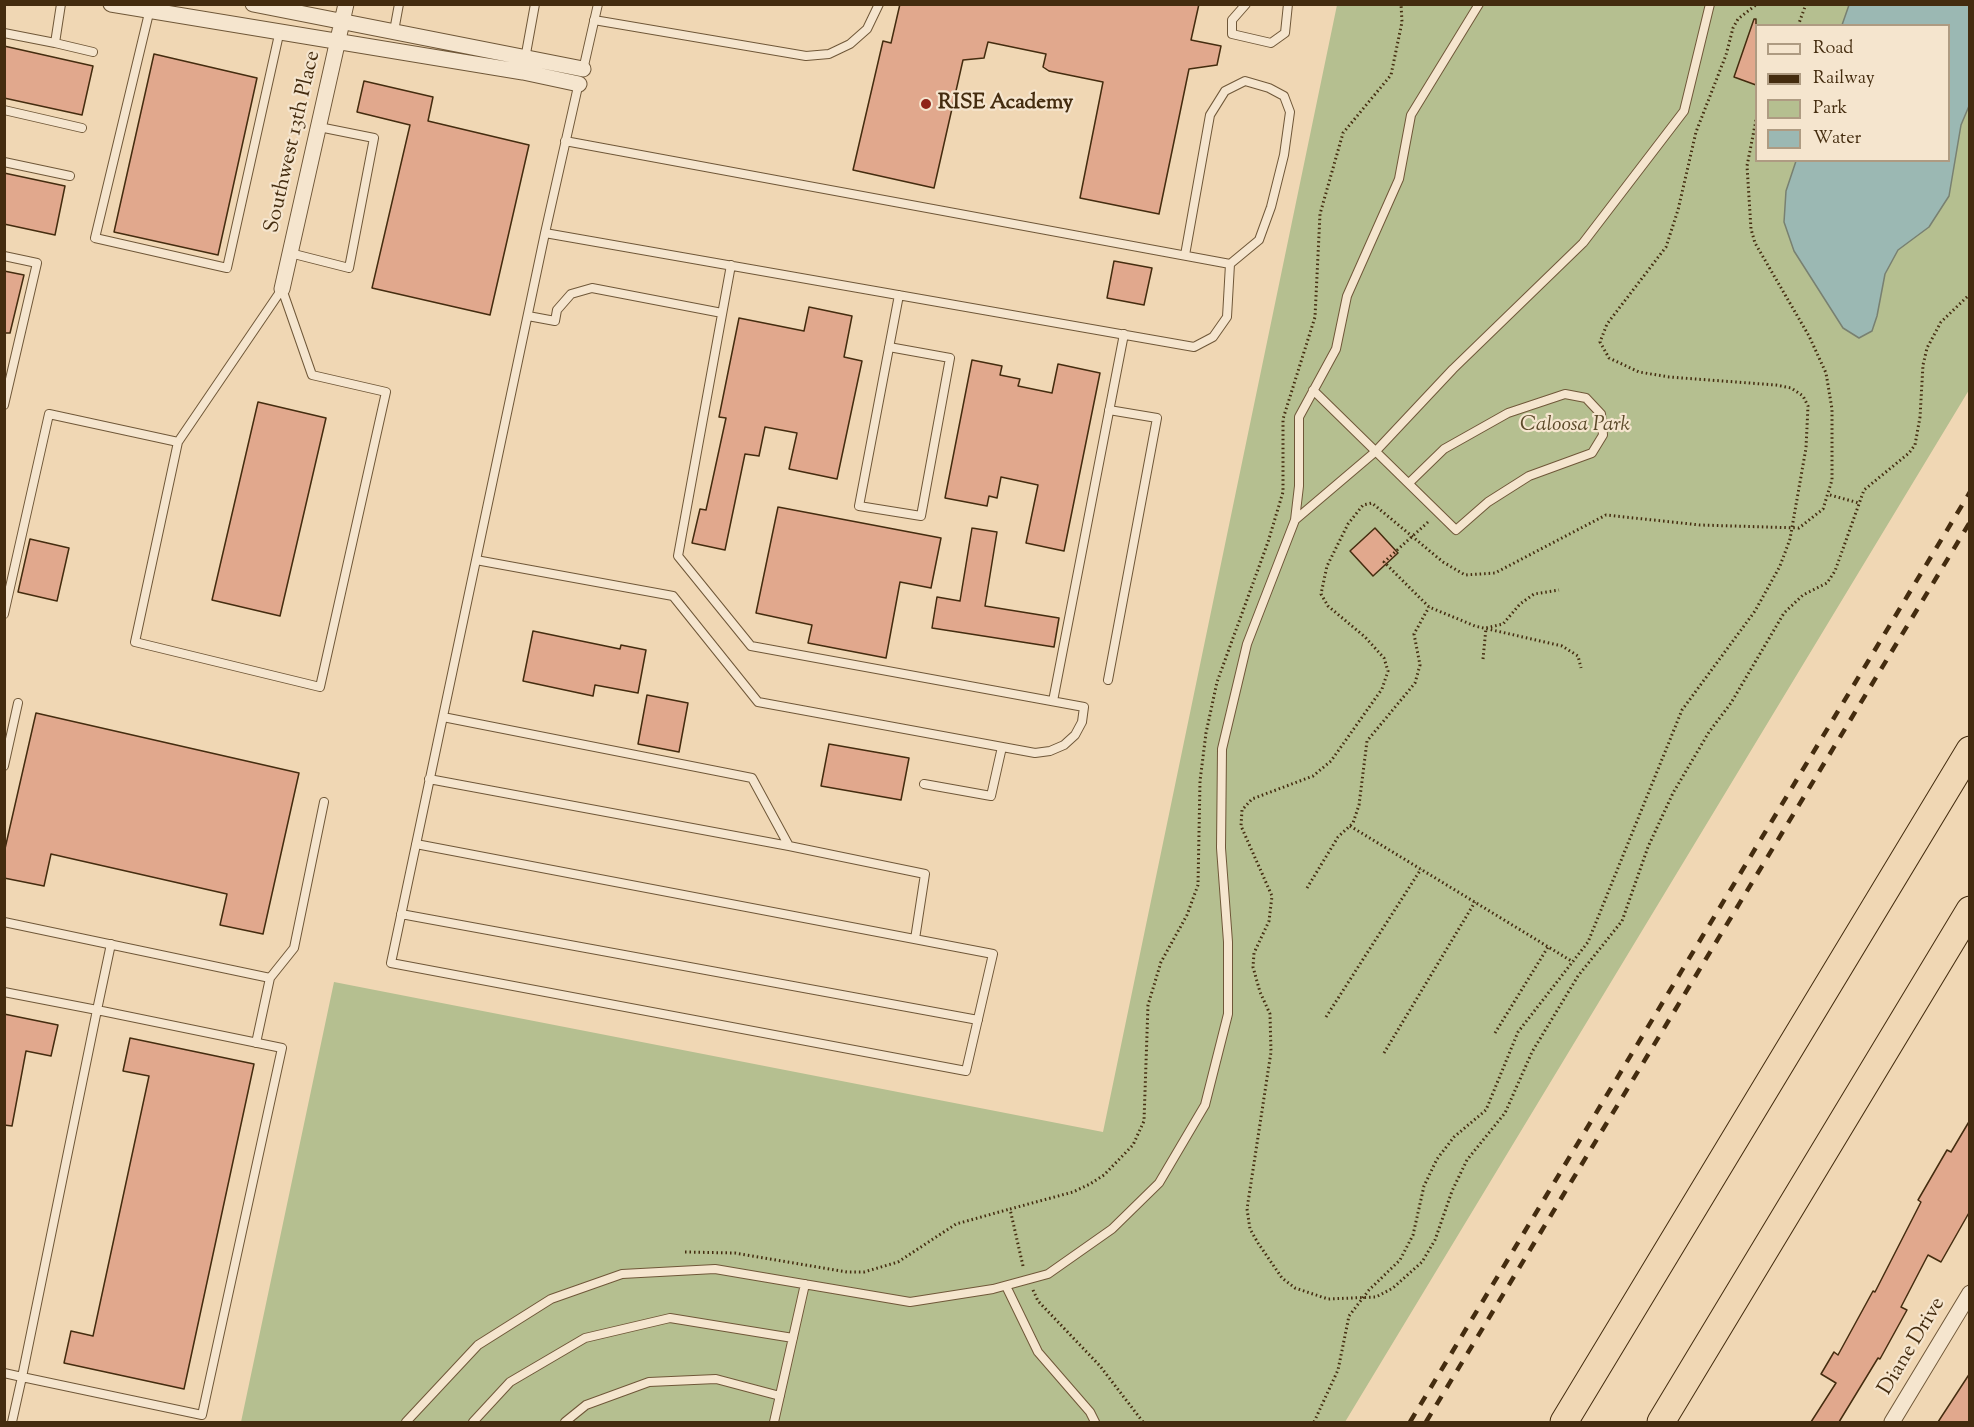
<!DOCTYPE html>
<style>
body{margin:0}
#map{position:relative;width:1974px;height:1427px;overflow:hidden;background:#f0d7b4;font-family:"Sorts Mill Goudy",serif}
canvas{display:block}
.frame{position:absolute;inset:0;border:6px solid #442c0f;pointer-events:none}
.legend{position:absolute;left:1755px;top:24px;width:195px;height:138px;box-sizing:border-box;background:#f5e5ce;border:2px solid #ae9b82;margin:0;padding:8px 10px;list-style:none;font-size:18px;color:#442c0f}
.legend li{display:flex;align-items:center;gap:12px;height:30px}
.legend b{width:30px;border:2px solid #ae9b82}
</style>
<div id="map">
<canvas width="1974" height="1427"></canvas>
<div class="frame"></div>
<ul class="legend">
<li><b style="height:8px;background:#f5e5ce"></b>Road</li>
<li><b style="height:8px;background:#442c0f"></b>Railway</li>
<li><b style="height:16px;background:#b5bf90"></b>Park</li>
<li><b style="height:16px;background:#9bb8b3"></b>Water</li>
</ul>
</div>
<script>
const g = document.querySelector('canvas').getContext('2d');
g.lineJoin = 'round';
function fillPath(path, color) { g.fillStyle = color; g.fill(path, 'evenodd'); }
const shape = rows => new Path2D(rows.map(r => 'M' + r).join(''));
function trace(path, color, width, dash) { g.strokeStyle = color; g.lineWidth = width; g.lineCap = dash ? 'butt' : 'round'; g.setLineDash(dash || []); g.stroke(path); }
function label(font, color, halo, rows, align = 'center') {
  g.font = font + ' "Sorts Mill Goudy",serif'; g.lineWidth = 4.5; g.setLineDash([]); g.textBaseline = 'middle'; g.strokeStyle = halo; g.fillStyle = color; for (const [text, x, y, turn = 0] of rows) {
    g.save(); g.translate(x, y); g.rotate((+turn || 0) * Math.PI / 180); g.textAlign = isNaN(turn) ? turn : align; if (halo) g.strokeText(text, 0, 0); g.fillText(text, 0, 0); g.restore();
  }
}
fillPath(shape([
 [1337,5,1969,5,1969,390,1345,1422,241,1422,334,982,1103,1132],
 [1756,26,1948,26,1948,160,1756,160]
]), '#b5bf90');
const water = shape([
 [1849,5,1970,5,1969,106,1961,125,1949,196,1929,227,1898,250,1885,274,1877,316,1872,331,1859,338,1843,328,1794,251,1784,222,1786,191,1796,161,1948,160,1948,26,1842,25,1849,5]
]);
fillPath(water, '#9bb8b3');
trace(water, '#788071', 1.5);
const building = shape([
 [900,4,1199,4,1191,40,1221,46,1217,65,1189,69,1159,214,1080,198,1103,82,1049,71,1043,67,1046,54,988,42,984,58,963,60,934,188,853,170,883,41,891,43,900,4],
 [1754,19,1756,19,1756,85,1734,77,1754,19],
 [4,46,93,66,82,115,4,98,4,46],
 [154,54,257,78,218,255,114,232,154,54],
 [364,81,433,97,428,121,529,145,490,315,372,288,410,125,357,112,364,81],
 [4,173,65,186,55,235,4,224,4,173],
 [1114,261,1152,268,1144,305,1107,298,1114,261],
 [4,271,24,275,10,333,4,333,4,271],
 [809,307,852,316,844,357,862,361,837,479,789,469,797,433,765,427,759,456,745,454,725,550,692,543,700,509,706,510,726,418,719,417,739,318,804,331,809,307],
 [972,360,1002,366,1000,375,1020,379,1018,386,1052,393,1058,364,1100,373,1064,551,1026,543,1038,485,1001,477,997,498,989,496,987,506,945,498,972,360],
 [258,402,326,418,280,616,212,600,258,402],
 [778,507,941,538,931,588,900,582,886,658,808,643,812,625,756,613,778,507],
 [972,528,997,532,985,606,1059,618,1054,647,932,628,937,597,960,601,972,528],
 [1375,528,1398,553,1373,576,1350,551,1375,528],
 [30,539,69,548,57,601,18,592,30,539],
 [533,631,620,649,621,645,646,650,638,693,595,685,593,696,523,681,533,631],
 [647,695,688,703,679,752,638,744,647,695],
 [36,713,299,773,263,934,220,925,227,894,51,854,44,886,4,878,4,853,36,713],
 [829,744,909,758,901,800,821,786,829,744],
 [4,1014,58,1025,51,1056,26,1051,12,1126,4,1125,4,1014],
 [130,1038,254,1064,184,1389,64,1363,71,1331,93,1336,149,1076,123,1071,130,1038],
 [1970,1120,1970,1211,1941,1262,1928,1255,1901,1307,1907,1310,1880,1359,1878,1358,1839,1422,1811,1422,1836,1383,1821,1374,1834,1352,1838,1355,1873,1291,1875,1292,1921,1202,1918,1200,1947,1150,1951,1152,1970,1120],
 [1970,1373,1970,1422,1938,1422,1970,1373]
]);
fillPath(building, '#e1a88d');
trace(building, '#442c0f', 1.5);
const lane = shape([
 [61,4,55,43,93,52],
 [1246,4,1232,20,1232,34,1271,43,1285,33,1288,4],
 [149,13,95,238,227,268,280,30],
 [594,20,806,56,829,54,850,44,867,29,879,4],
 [394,31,399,4],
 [4,33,55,43],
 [525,59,535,4],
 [583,70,598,4],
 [4,110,82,128],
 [565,141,1230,264],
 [4,162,70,176],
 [545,233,1194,347,1213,337,1227,317,1230,264,1259,240,1271,207,1284,155,1290,112,1284,96,1269,88,1245,81,1225,91,1210,115,1185,255],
 [290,253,349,268,374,138,319,127],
 [4,256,37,263,4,405],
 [528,316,555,321,557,310,571,294,592,288,722,313],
 [889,347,950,358,921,516,859,506,899,295],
 [1313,390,1456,530,1488,502,1529,476,1592,453,1603,435,1601,414,1586,398,1565,394,1508,413,1444,449,1409,483],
 [178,442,135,642,320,687,386,392,312,375,282,289],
 [1295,520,1375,452,1453,369,1583,243,1684,111,1710,4],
 [476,560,673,596,758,702,1035,753,1050,751,1064,745,1075,735,1082,722,1084,707,751,646,678,556,731,265],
 [4,614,49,414,178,442,282,289],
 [1108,680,1157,418,1109,410],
 [1053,701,1124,334],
 [443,717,752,778,789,846,925,874,915,939],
 [4,766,18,703],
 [429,779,789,846],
 [924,784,991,796,1002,747],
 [416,844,993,954,966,1071,391,963,545,233,579,82],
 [401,914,978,1020],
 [4,922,270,978,256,1043],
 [270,978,294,948,324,802],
 [4,992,97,1010,111,944],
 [1006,1286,1038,1352,1090,1412,1095,1422],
 [4,1373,22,1377,202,1415,282,1048,97,1010,22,1377,12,1422],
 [406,1422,478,1345,551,1299,622,1274,715,1269,910,1302,993,1289,1048,1274,1112,1229,1159,1183,1205,1105,1228,1014,1228,942,1221,848,1222,749,1247,644,1295,520,1299,486,1299,417,1336,349,1347,296,1399,179,1411,115,1479,4],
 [473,1422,510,1382,585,1338,670,1318,793,1338],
 [565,1422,586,1405,649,1382,716,1379,780,1396],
 [774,1422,805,1284]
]);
const street = shape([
 [111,4,523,72,579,84],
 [253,4,583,69],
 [282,289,346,4],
 [1892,1422,1970,1293]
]);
const highway = shape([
 [1564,1422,1970,750],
 [1661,1422,1970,910]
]);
trace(lane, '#6f5738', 10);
trace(street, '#6f5738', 17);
trace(highway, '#442c0f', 29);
trace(shape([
 [1798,26,1806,4],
 [1756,120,1747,166,1751,229,1755,243,1809,336,1826,373,1832,409,1832,480,1823,509,1799,528,1700,525,1606,515,1495,573,1465,575,1443,562,1372,503,1363,505,1348,524,1327,566,1321,594,1328,606,1365,637,1384,658,1388,671,1382,689,1331,761,1313,776,1252,799,1242,810,1241,826,1272,896,1269,921,1254,953,1253,967,1260,992,1270,1014,1271,1052,1247,1209,1250,1229,1258,1243,1282,1278,1295,1288,1328,1299,1376,1297,1393,1288,1422,1262,1435,1240,1452,1191,1467,1160,1505,1113,1532,1052,1578,976,1622,921,1648,847,1673,793,1709,732,1731,703,1784,613,1803,595,1827,583,1835,571,1864,490,1909,453,1915,445,1920,417,1923,365,1927,348,1941,322,1970,294],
 [1830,495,1859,503],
 [1428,522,1384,562,1429,607,1475,626,1562,646,1578,656,1581,668],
 [1483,659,1486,628,1503,624,1520,604,1534,594,1559,590],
 [1350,826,1573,962],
 [1307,888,1338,837,1353,823,1359,805,1367,741,1415,683,1420,665,1414,634,1429,607],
 [1326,1017,1421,869],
 [1495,1033,1548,947],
 [1384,1053,1475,902],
 [685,1252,735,1253,847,1272,864,1272,898,1262,956,1224,1010,1209],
 [1023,1266,1010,1209,1073,1192,1090,1184,1104,1175,1133,1145,1144,1121,1148,1005,1161,962,1187,915,1198,885,1200,781,1206,733,1217,682,1268,542,1283,492,1283,419,1315,317,1320,214,1343,133,1391,75,1402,22,1401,4],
 [1033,1290,1038,1301,1100,1366,1143,1422],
 [1314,1422,1338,1370,1349,1316,1369,1290,1400,1260,1413,1235,1424,1186,1437,1159,1454,1137,1486,1110,1518,1032,1588,942,1682,710,1755,611,1780,566,1790,539,1806,448,1808,406,1803,396,1791,388,1776,385,1669,377,1639,372,1609,358,1600,342,1607,324,1666,247,1678,210,1696,132,1726,55,1733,28,1738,19,1757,4]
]), '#442c0f', 3, [1.5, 3]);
trace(lane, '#f5e5ce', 8);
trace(street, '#f5e5ce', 15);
trace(highway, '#f0d7b4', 27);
trace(shape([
 [1410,1422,1970,492],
 [1426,1422,1970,522]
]), '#442c0f', 4.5, [10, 10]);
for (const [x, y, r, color] of [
 [926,104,6,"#8f2418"]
]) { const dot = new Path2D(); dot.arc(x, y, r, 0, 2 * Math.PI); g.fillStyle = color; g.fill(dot); trace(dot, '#f5e5ce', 2); }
label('bold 21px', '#442c0f', '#f5e5ce', [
 ["RISE Academy",938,104]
], 'left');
label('21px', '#442c0f', '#f5e5ce', [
 ["Southwest 13th Place",294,142,-77],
 ["Diane Drive",1913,1347,-59]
]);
label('italic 21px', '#5b4929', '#f5e5ce', [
 ["Caloosa Park",1575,426]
]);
</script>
